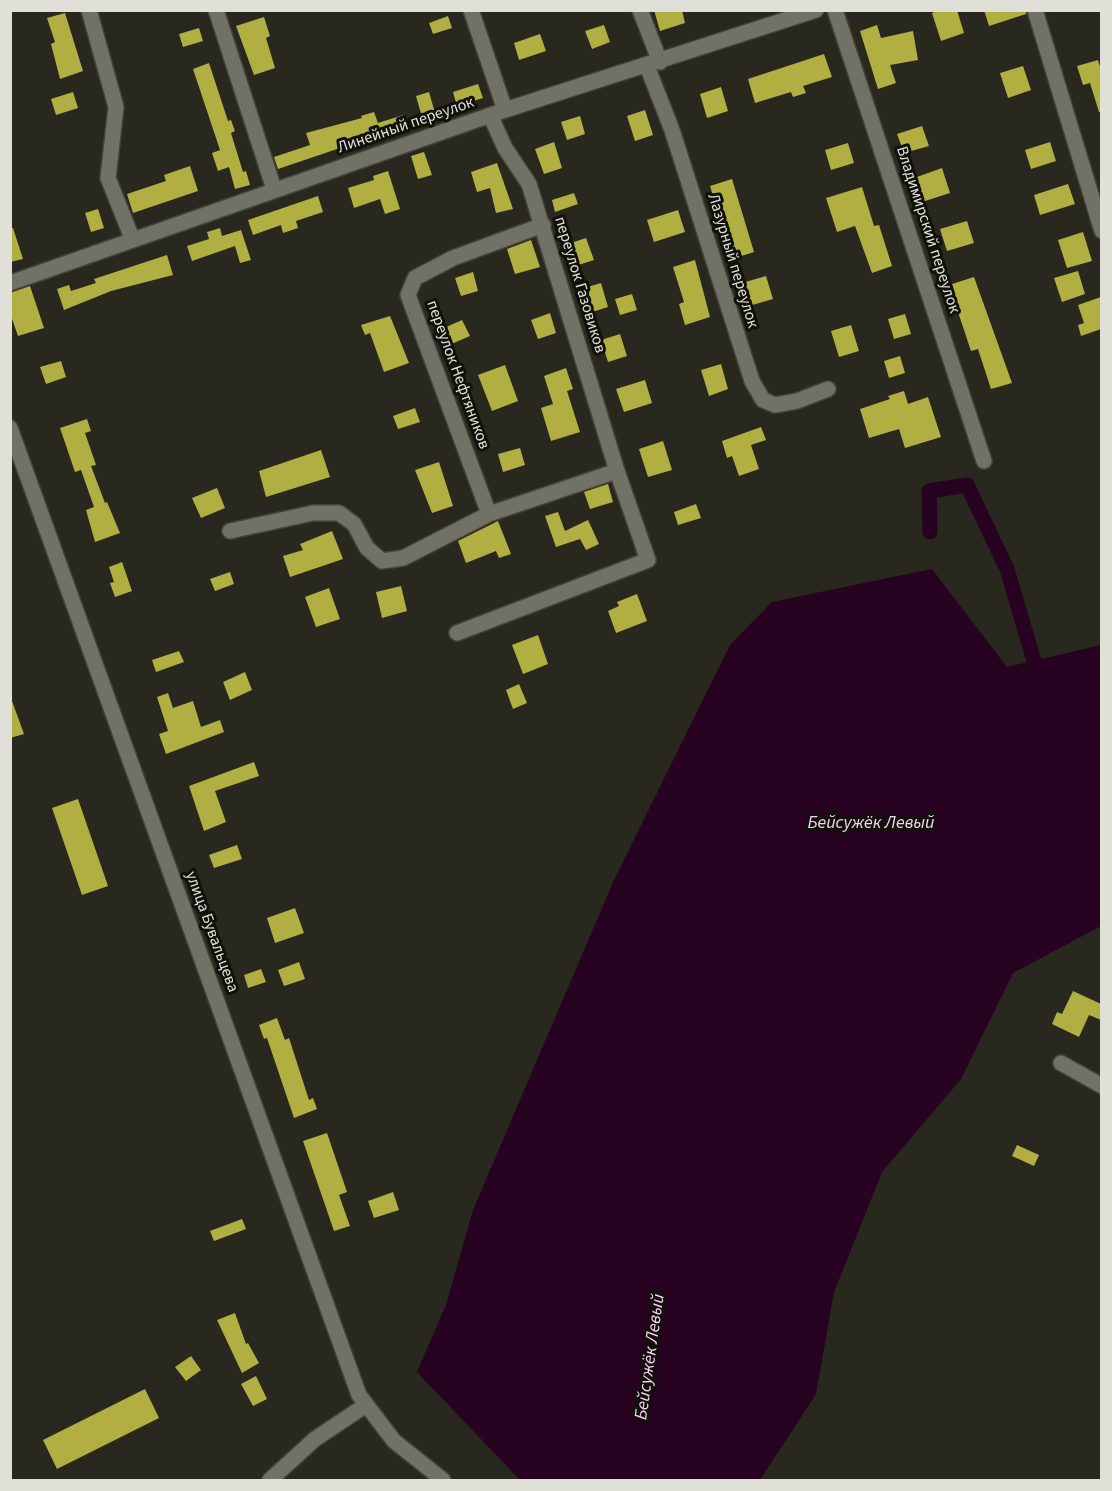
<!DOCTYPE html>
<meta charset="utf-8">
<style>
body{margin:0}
#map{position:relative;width:1112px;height:1491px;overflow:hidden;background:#28281e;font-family:"Source Sans 3",sans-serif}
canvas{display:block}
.frame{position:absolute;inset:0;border:12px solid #e0e0d9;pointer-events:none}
</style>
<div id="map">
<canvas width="1112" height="1491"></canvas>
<div class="frame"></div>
</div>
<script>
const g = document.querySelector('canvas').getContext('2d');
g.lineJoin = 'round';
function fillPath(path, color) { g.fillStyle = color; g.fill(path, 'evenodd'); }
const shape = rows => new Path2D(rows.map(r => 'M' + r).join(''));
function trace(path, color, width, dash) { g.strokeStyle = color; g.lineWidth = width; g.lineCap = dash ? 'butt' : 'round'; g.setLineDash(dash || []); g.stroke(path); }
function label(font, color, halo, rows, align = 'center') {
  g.font = font + ' "Source Sans 3",sans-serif'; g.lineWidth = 6; g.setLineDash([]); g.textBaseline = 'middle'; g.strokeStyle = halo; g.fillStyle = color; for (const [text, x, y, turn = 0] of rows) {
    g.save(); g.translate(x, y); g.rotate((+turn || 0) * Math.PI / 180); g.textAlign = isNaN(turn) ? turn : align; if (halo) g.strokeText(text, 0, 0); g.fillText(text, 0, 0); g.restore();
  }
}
fillPath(shape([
 [932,569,1007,667,1101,645,1101,926,1013,973,961,1079,882,1172,834,1292,816,1394,760,1480,520,1480,417,1372,446,1305,473,1210,614,880,730,645,772,602]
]), '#270221');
trace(shape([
 [930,532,929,491,967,485,1007,569,1034,661]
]), '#270221', 15);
fillPath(shape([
 [654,10,682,10,685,23,660,31],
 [940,10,957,10,964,33,941,41,932,13],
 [984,10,1026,10,1026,14,989,26],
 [65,13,83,71,60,79,51,44,55,42,47,18],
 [448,16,452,28,433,34,429,23],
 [264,17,270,36,266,38,275,68,254,75,236,26],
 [604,25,610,42,592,49,585,31],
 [877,25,881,38,913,31,918,60,890,65,896,83,878,89,860,31],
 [199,28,203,41,183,47,179,34],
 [540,34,546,51,519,60,514,43],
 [824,54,832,77,803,86,806,93,793,97,791,92,755,103,748,79],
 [1098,60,1101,70,1101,112,1099,112,1090,83,1083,85,1077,66],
 [209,63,228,121,231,120,235,131,231,133,243,172,246,171,250,185,235,189,229,167,218,171,212,153,220,150,193,69],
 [1023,66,1031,90,1008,98,1000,73],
 [478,84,483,98,457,106,453,92],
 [721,87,728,111,707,118,700,94],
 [73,92,78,108,56,115,51,99],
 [429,92,435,113,422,117,416,96],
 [645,110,653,135,635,141,627,116],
 [374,112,378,123,403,115,407,127,383,134,384,139,371,144,370,141,347,148,346,146,278,169,274,157,310,145,306,133,362,118,361,116],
 [580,116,585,134,567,140,561,122],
 [922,126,929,146,904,153,897,134],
 [554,142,562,168,544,174,535,149],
 [1050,142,1056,161,1031,169,1025,150],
 [848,143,854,163,831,170,825,150],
 [424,152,432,175,418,179,411,156],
 [497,163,513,209,496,213,490,188,477,192,471,172],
 [190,166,198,191,133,213,127,194,166,181,164,175],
 [942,168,950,193,922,202,914,178],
 [388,171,400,209,385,214,380,199,354,208,348,188,374,180,373,176],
 [732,179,754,252,732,259,710,186],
 [1068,184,1075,204,1040,215,1034,195],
 [862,187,874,226,879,225,892,266,872,273,855,226,837,232,826,198],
 [574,193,578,204,555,212,552,200],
 [318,196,323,212,296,221,298,228,283,233,281,225,253,235,248,220],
 [98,209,104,228,91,232,85,213],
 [678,210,685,232,654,242,647,220],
 [967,221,974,243,947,251,940,229],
 [10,228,13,228,23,259,10,262],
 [220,228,222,236,241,230,251,260,240,263,235,246,192,261,187,246,209,239,207,232],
 [1083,232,1092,261,1067,268,1058,240],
 [586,238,594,260,575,266,568,244],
 [531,240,540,267,515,274,507,249],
 [167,255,173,275,111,291,64,310,57,289,69,285,71,291,96,283,94,279],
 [695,260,710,317,685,325,679,304,684,302,673,267],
 [1078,271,1085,294,1062,302,1054,278],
 [473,272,478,291,461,296,455,278],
 [766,276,773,299,749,306,742,283],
 [974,277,1012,383,991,389,978,349,971,351,949,285],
 [601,283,608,307,589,313,581,289],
 [30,286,44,328,18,336,10,313,10,293],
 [632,294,637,310,620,315,615,299],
 [1101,297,1101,329,1081,336,1078,325,1084,323,1078,305],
 [550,313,556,333,538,339,531,320],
 [905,314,911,334,894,339,888,319],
 [390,316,409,363,384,372,370,333,365,335,361,325],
 [462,320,470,336,442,348,435,332],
 [851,325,859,351,839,357,831,331],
 [620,334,627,356,608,362,601,340],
 [900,356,905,373,889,378,884,361],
 [61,361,66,377,46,384,40,367],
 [721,364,728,389,709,396,701,370],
 [505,365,518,401,492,411,478,375],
 [566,368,573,389,567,391,580,432,551,441,541,408,553,404,544,376],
 [645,380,652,403,624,412,616,389],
 [904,391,908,404,928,397,941,437,905,448,899,429,869,438,860,409,890,399,888,396],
 [415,408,420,422,398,429,393,416],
 [87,419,91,431,85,433,96,465,91,466,105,503,107,502,120,533,95,542,86,510,94,507,81,470,75,472,60,428],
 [761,427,766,440,751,445,759,469,739,476,732,456,727,458,722,441],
 [663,441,672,470,648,477,639,449],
 [520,448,525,465,503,472,498,454],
 [321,450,330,477,266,497,259,471],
 [439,462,453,506,432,513,415,470],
 [608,484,613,502,590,509,584,492],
 [217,488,225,508,201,518,192,498],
 [696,504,701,518,678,525,674,512],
 [558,512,565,531,588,520,599,544,586,550,580,539,556,547,545,516],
 [498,521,511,554,499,558,496,551,466,563,458,541],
 [332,531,343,559,290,577,283,556,303,550,300,544],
 [122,562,132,591,115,597,110,583,114,582,109,567],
 [230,572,234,584,215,591,210,579],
 [401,586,407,611,382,618,376,592],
 [329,588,340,619,316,627,305,597],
 [637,594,647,621,616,633,608,611,619,606,617,602],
 [538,635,548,664,523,674,512,645],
 [179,651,184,662,156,672,152,660],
 [245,672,252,690,230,700,223,682],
 [519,684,527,703,513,709,506,690],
 [168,693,173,708,193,701,201,727,220,720,224,732,166,754,159,734,168,731,157,697],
 [12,701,24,734,10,738,10,702],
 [254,762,259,776,215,791,226,822,204,831,189,786],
 [78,799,108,886,82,895,52,808],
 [237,845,242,859,214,868,209,855],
 [295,908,304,933,275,943,267,918],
 [299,962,305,979,284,986,278,970],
 [261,969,266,982,248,988,244,975],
 [1073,991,1101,1004,1101,1020,1089,1015,1079,1037,1052,1024,1057,1012,1062,1014],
 [277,1018,285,1040,289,1038,309,1100,313,1098,317,1109,294,1118,267,1038,264,1039,259,1025],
 [327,1133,347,1192,339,1195,350,1226,334,1231,303,1141],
 [1017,1145,1039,1155,1034,1166,1012,1156],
 [393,1192,399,1210,374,1218,368,1201],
 [242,1219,246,1229,214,1241,210,1231],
 [235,1313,246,1344,248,1343,259,1363,242,1373,217,1320],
 [191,1356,201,1370,186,1381,175,1367],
 [256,1376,267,1399,253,1406,241,1384],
 [145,1389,159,1418,57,1469,43,1440]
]), '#b2af42');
const minor = shape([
 [89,10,116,107,108,178,132,238],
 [216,10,274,189],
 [471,10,505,110],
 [640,10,660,62],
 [835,10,984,461],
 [1035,10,1102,231],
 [647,66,672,130,752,381,763,400,775,405,797,401,828,389],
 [10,283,505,110,816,10],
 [10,428,359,1395,394,1441,443,1480],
 [489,514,408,295,415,278,453,258,543,225],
 [230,531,313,513,339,513,354,524,367,548,382,561,403,558,489,514,617,471],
 [457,633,648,560,617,471,529,184,505,148,491,117],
 [1061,1063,1102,1086],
 [270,1480,315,1439,366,1405]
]);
trace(minor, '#43433a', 18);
trace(minor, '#717165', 15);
label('16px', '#e0e0d9', '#11110c', [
 ["Линейный переулок",406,126,-19],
 ["Владимирский переулок",927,230,72],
 ["Лазурный переулок",732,261,73],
 ["переулок Газовиков",579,285,73],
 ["переулок Нефтяников",457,375,70],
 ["улица Бувальцева",211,932,70]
]);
label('italic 18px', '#fbd0f1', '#11110c', [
 ["Бейсужёк Левый",871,824],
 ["Бейсужёк Левый",651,1357,-82]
]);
</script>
